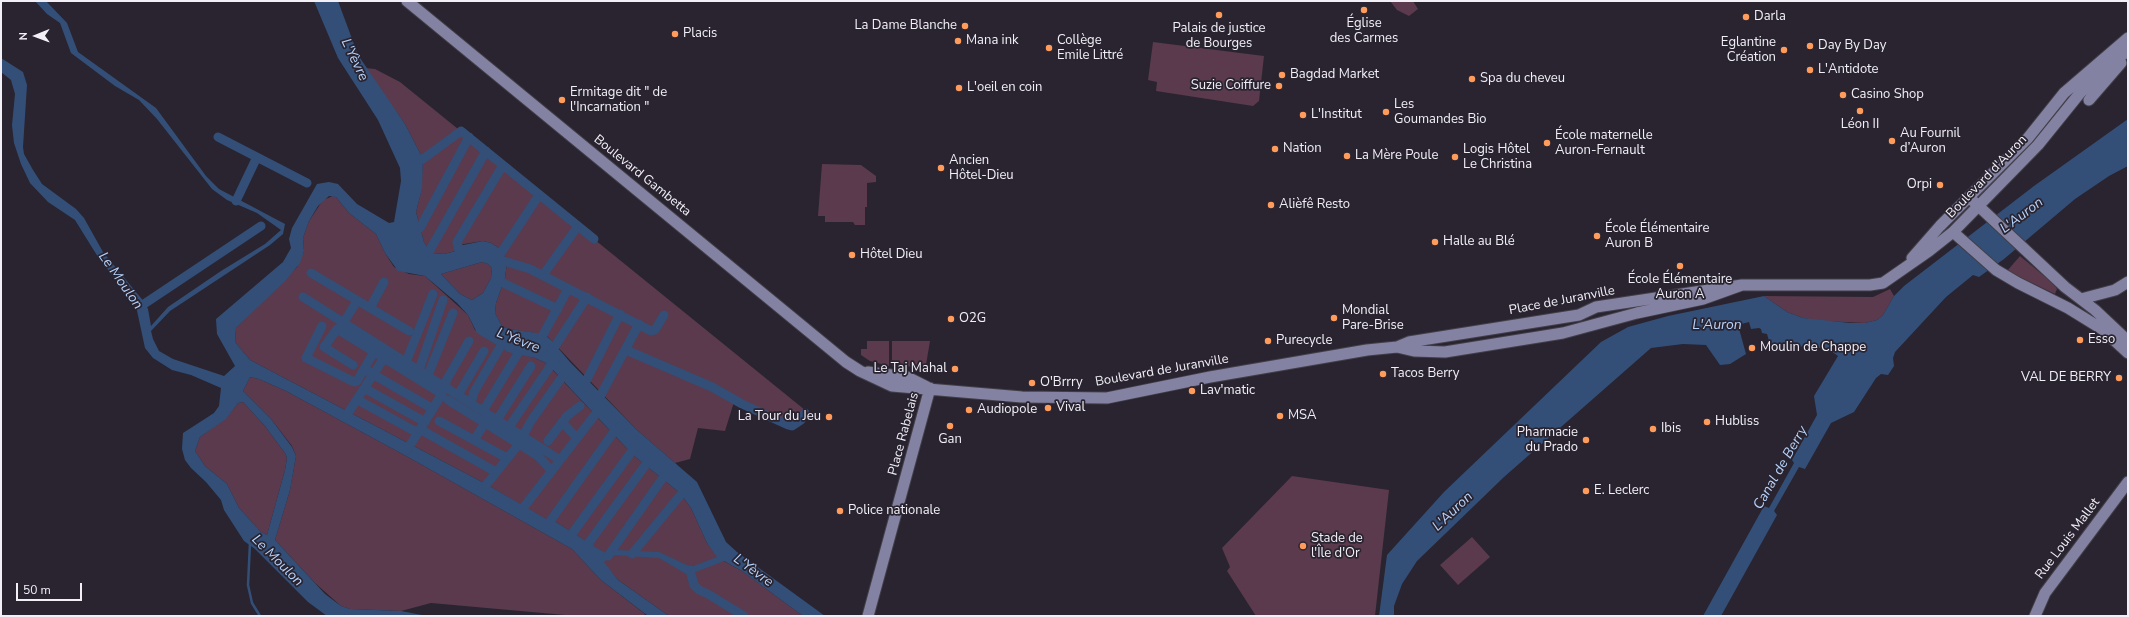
<!DOCTYPE html>
<meta charset="utf-8">
<style>
body{margin:0}
#map{position:relative;width:2129px;height:617px;overflow:hidden;background:#292430;font-family:"Nunito Sans",sans-serif}
canvas{display:block}
.frame{position:absolute;inset:0;border:2px solid #f2eff7;pointer-events:none}
.north{position:absolute;left:16px;top:16px;width:40px;height:40px;-webkit-text-stroke:3px #292430;paint-order:stroke;rotate:269deg;font-size:11px;font-weight:700;line-height:16px;text-align:center;color:#f2eff7}
.north::after{content:'';display:block;margin:auto;width:14px;height:18px;background:#f2eff7;clip-path:polygon(50% 0,100% 100%,50% 72%,0 100%)}
.scale{position:absolute;left:16px;top:583px;width:66px;height:18px;box-sizing:border-box;border:2px solid #f2eff7;border-top:0;padding-left:5px;font-size:12px;line-height:14px;white-space:nowrap;color:#f2eff7;-webkit-text-stroke:3px #292430;paint-order:stroke}
</style>
<div id="map">
<canvas width="2129" height="617"></canvas>
<div class="frame"></div>
<div class="north">N</div>
<div class="scale">50 m</div>
</div>
<script>
const g = document.querySelector('canvas').getContext('2d');
g.lineJoin = 'round';
function fillPath(path, color) { g.fillStyle = color; g.fill(path, 'evenodd'); }
const shape = rows => new Path2D(rows.map(r => 'M' + r).join(''));
function trace(path, color, width, dash) { g.strokeStyle = color; g.lineWidth = width; g.lineCap = dash ? 'butt' : 'round'; g.setLineDash(dash || []); g.stroke(path); }
function label(font, color, halo, rows, align = 'center') {
  g.font = font + ' "Nunito Sans",sans-serif'; g.lineWidth = 3.5; g.setLineDash([]); g.textBaseline = 'middle'; g.strokeStyle = halo; g.fillStyle = color; for (const [text, x, y, turn = 0] of rows) {
    g.save(); g.translate(x, y); g.rotate((+turn || 0) * Math.PI / 180); g.textAlign = isNaN(turn) ? turn : align; if (halo) g.strokeText(text, 0, 0); g.fillText(text, 0, 0); g.restore();
  }
}
fillPath(shape([
 [1390,1,1413,1,1418,9,1409,16,1397,10],
 [1153,42,1264,56,1259,101,1253,106,1156,91,1157,82,1148,80],
 [365,68,375,69,400,82,805,410,793,425,734,402,725,431,698,428,690,459,675,463,637,430,546,335,509,329,502,326,495,313,496,303,505,278,507,262,502,250,491,243,483,241,458,245,456,251,444,254,433,253,428,248,424,242,416,212,421,192,423,159,405,124],
 [822,164,861,165,876,176,876,182,867,183,867,207,865,207,865,225,855,225,853,222,825,222,825,216,818,216],
 [333,196,336,197,349,213,376,234,385,253,394,267,409,274,425,276,468,315,475,330,503,349,535,358,546,363,633,455,680,493,691,508,707,543,720,559,742,571,803,616,669,616,618,580,605,565,599,550,556,522,546,520,486,484,250,360,235,342,236,328,297,267,304,251,303,238,309,221,323,200],
 [2020,256,2054,284,2057,289,2055,294,2007,271],
 [482,262,488,264,492,268,491,278,483,293,472,300,460,294,441,274],
 [1890,289,1894,296,1883,315,1877,320,1865,323,1821,321,1803,318,1787,312,1764,296,1873,297],
 [867,341,889,341,889,366,870,361,861,355,861,349,867,349],
 [892,341,930,341,926,365,924,367,892,366],
 [250,377,259,379,286,391,408,457,572,549,601,580,645,614,644,616,576,616,431,603,401,611,350,609,341,606,315,583,275,540,290,490,296,456,292,446,271,419,243,391],
 [243,402,265,426,285,453,287,458,285,470,267,535,261,532,239,508,227,484,205,466,195,451,200,437,226,418,238,403],
 [1292,476,1389,490,1375,616,1256,616,1227,571,1230,567,1222,548],
 [1472,537,1490,557,1458,585,1440,565]
]), '#5a3a4c');
fillPath(shape([
 [35,1,46,1,67,23,78,52,156,108,206,176,219,189,285,224,283,234,270,245,170,311,151,331,153,339,159,351,173,359,224,376,235,366,217,334,216,319,283,262,291,248,289,239,292,228,317,184,329,182,338,184,357,204,389,223,394,222,401,181,400,168,378,120,338,58,314,1,338,1,358,55,405,124,423,159,422,189,416,212,424,242,428,248,433,253,444,254,456,251,459,244,463,245,483,241,491,243,502,250,507,262,505,278,496,303,495,313,502,326,509,329,544,334,552,341,570,362,637,430,697,482,726,542,737,552,825,616,803,616,742,571,724,561,688,575,659,558,614,555,604,562,618,580,669,616,648,616,601,580,572,549,408,457,286,391,259,379,250,377,243,391,271,419,292,447,296,456,290,490,275,540,325,594,341,606,350,609,401,611,427,616,327,616,308,602,255,549,244,541,224,510,221,500,206,482,191,468,185,460,182,449,183,433,214,413,219,406,221,388,191,375,172,370,153,358,145,348,136,306,98,257,75,220,48,202,30,183,21,164,14,143,12,125,15,94,11,80,1,72,1,58,23,72,27,85,23,147,24,154,33,170,42,184,76,209,84,218,103,252,145,303,148,309,151,326,168,307,221,271,265,244,281,230,257,213,227,200,212,189,157,119,139,100,115,86,71,53,60,23,47,14],
 [329,196,336,197,349,213,376,234,385,253,398,271,425,276,457,303,468,315,477,333,508,352,535,358,546,363,554,371,633,455,680,493,691,508,707,543,717,557,691,567,659,552,616,550,606,553,600,550,556,522,546,519,486,484,250,360,235,342,236,328,286,280,300,263,304,251,303,238,309,221,318,206],
 [482,262,488,264,492,268,491,278,483,293,472,300,460,294,441,274],
 [243,402,265,426,285,453,287,458,285,470,267,535,261,532,239,508,227,484,205,466,195,451,200,437,226,419,238,403],
 [2128,119,2128,166,2109,176,2075,199,2004,259,1979,277,1973,275,1946,297,1895,352,1893,358,1894,366,1888,375,1881,374,1876,378,1854,412,1831,423,1805,469,1799,467,1774,511,1777,515,1721,616,1703,616,1764,506,1769,508,1794,463,1792,460,1817,415,1814,396,1838,356,1828,349,1805,346,1772,351,1767,334,1762,333,1761,329,1759,328,1751,329,1749,322,1738,325,1746,354,1730,364,1720,365,1706,345,1683,344,1651,348,1504,477,1417,561,1402,584,1394,606,1394,616,1379,616,1387,555,1444,492,1601,342,1628,327,1668,316,1764,296,1787,312,1803,318,1850,323,1865,323,1877,320,1883,315,1894,296,1904,286,2034,186]
]), '#334f78');
trace(shape([
 [250,543,248,585,252,603,260,616]
]), '#334f78', 2.5);
trace(shape([
 [218,137,307,183],
 [411,158,423,159,461,131,594,239],
 [236,201,257,157],
 [411,235,420,228,469,137],
 [422,257,430,250,486,151],
 [461,259,457,242,503,165],
 [497,259,530,269,651,331,655,330,664,315],
 [497,259,539,195],
 [311,273,409,331],
 [543,275,578,226],
 [497,280,558,309],
 [303,297,560,460],
 [141,306,261,226],
 [370,308,384,282],
 [344,322,357,301],
 [322,326,306,358,354,382,357,381,374,352],
 [538,344,568,289],
 [626,350,712,387,742,404,788,425,792,426,801,420,805,413],
 [550,354,587,297],
 [406,362,433,294],
 [353,365,324,347,337,329,442,394,407,450],
 [364,369,433,409],
 [419,370,443,300],
 [428,375,453,313],
 [446,387,446,381,469,341],
 [583,387,620,314],
 [366,389,425,422],
 [458,395,484,351],
 [358,400,418,433],
 [448,400,538,456,552,471],
 [597,402,639,324],
 [471,403,474,392,506,337],
 [483,411,523,345],
 [346,416,384,358],
 [497,420,531,366],
 [439,421,507,458],
 [562,422,577,438],
 [509,427,555,359],
 [425,432,496,472],
 [523,436,531,421,567,370],
 [474,440,485,423],
 [548,441,567,416,580,406],
 [482,490,519,444],
 [520,512,601,407],
 [546,527,613,433,620,427],
 [569,538,637,444],
 [585,548,652,456],
 [632,554,687,487],
 [608,556,669,469],
 [690,570,694,585,699,590,708,594,744,616]
]), '#334f78', 9);
const secondary = shape([
 [407,1,846,362,860,371,892,386,1022,397,1107,398,1210,377,1367,350,1397,347,1414,351,1445,352,1563,333,1637,313,1703,299,1742,285],
 [2089,100,2121,63],
 [1972,200,2065,287,2095,310,2128,341],
 [1953,232,1996,270,2018,283,2068,308,2102,329,2128,353],
 [1912,258,1940,226,2028,138,2064,93,2128,38],
 [2081,299,2115,290,2128,282],
 [1397,347,1409,342,1579,315,1596,307,1742,285,1870,285,1883,283,1929,251,1953,232,2038,145,2080,93,2128,50],
 [868,372,907,377,927,387],
 [868,616,930,388],
 [2035,616,2045,593,2128,482]
]);
trace(secondary, '#423f49', 13);
trace(secondary, '#8482a2', 11);
for (const [x, y, r, color] of [
 [1364,10,4,"#ff9b5b"],
 [1219,15,4,"#ff9b5b"],
 [1746,17,4,"#ff9b5b"],
 [965,26,4,"#ff9b5b"],
 [675,34,4,"#ff9b5b"],
 [958,41,4,"#ff9b5b"],
 [1810,46,4,"#ff9b5b"],
 [1049,48,4,"#ff9b5b"],
 [1784,50,4,"#ff9b5b"],
 [1810,70,4,"#ff9b5b"],
 [1282,75,4,"#ff9b5b"],
 [1472,79,4,"#ff9b5b"],
 [1279,86,4,"#ff9b5b"],
 [959,88,4,"#ff9b5b"],
 [1843,95,4,"#ff9b5b"],
 [562,100,4,"#ff9b5b"],
 [1860,111,4,"#ff9b5b"],
 [1386,112,4,"#ff9b5b"],
 [1303,115,4,"#ff9b5b"],
 [1892,141,4,"#ff9b5b"],
 [1547,143,4,"#ff9b5b"],
 [1275,149,4,"#ff9b5b"],
 [1347,156,4,"#ff9b5b"],
 [1455,157,4,"#ff9b5b"],
 [941,168,4,"#ff9b5b"],
 [1940,185,4,"#ff9b5b"],
 [1271,205,4,"#ff9b5b"],
 [1597,236,4,"#ff9b5b"],
 [1435,242,4,"#ff9b5b"],
 [852,255,4,"#ff9b5b"],
 [1680,266,4,"#ff9b5b"],
 [1334,318,4,"#ff9b5b"],
 [951,319,4,"#ff9b5b"],
 [2080,340,4,"#ff9b5b"],
 [1268,341,4,"#ff9b5b"],
 [1752,348,4,"#ff9b5b"],
 [955,369,4,"#ff9b5b"],
 [1383,374,4,"#ff9b5b"],
 [2119,378,4,"#ff9b5b"],
 [1032,383,4,"#ff9b5b"],
 [1192,391,4,"#ff9b5b"],
 [1048,408,4,"#ff9b5b"],
 [969,410,4,"#ff9b5b"],
 [1280,416,4,"#ff9b5b"],
 [829,417,4,"#ff9b5b"],
 [1707,422,4,"#ff9b5b"],
 [950,426,4,"#ff9b5b"],
 [1653,429,4,"#ff9b5b"],
 [1586,440,4,"#ff9b5b"],
 [1586,491,4,"#ff9b5b"],
 [840,511,4,"#ff9b5b"],
 [1303,546,4,"#ff9b5b"]
]) { const dot = new Path2D(); dot.arc(x, y, r, 0, 2 * Math.PI); g.fillStyle = color; g.fill(dot); trace(dot, '#292430', 1.5); }
label('13px', '#f2eff7', '#292430', [
 ["Darla",1754,17],
 ["Église",1364,24,"center"],
 ["des Carmes",1364,39,"center"],
 ["La Dame Blanche",957,26,"right"],
 ["Palais de justice",1219,29,"center"],
 ["de Bourges",1219,44,"center"],
 ["Placis",683,34],
 ["Mana ink",966,41],
 ["Collège",1057,41],
 ["Emile Littré",1057,56],
 ["Eglantine",1776,43,"right"],
 ["Création",1776,58,"right"],
 ["Day By Day",1818,46],
 ["L'Antidote",1818,70],
 ["Bagdad Market",1290,75],
 ["Spa du cheveu",1480,79],
 ["Suzie Coiffure",1271,86,"right"],
 ["L'oeil en coin",967,88],
 ["Ermitage dit \" de",570,93],
 ["l'Incarnation \"",570,108],
 ["Casino Shop",1851,95],
 ["Les",1394,105],
 ["Goumandes Bio",1394,120],
 ["L'Institut",1311,115],
 ["Léon II",1860,125,"center"],
 ["Au Fournil",1900,134],
 ["d’Auron",1900,149],
 ["École maternelle",1555,136],
 ["Auron-Fernault",1555,151],
 ["Nation",1283,149],
 ["Logis Hôtel",1463,150],
 ["Le Christina",1463,165],
 ["La Mère Poule",1355,156],
 ["Ancien",949,161],
 ["Hôtel-Dieu",949,176],
 ["Orpi",1932,185,"right"],
 ["Alièfê Resto",1279,205],
 ["École Élémentaire",1605,229],
 ["Auron B",1605,244],
 ["Halle au Blé",1443,242],
 ["Hôtel Dieu",860,255],
 ["École Élémentaire",1680,280,"center"],
 ["Auron A",1680,295,"center"],
 ["Mondial",1342,311],
 ["Pare-Brise",1342,326],
 ["O2G",959,319],
 ["Esso",2088,340],
 ["Purecycle",1276,341],
 ["Moulin de Chappe",1760,348],
 ["Le Taj Mahal",947,369,"right"],
 ["Tacos Berry",1391,374],
 ["VAL DE BERRY",2111,378,"right"],
 ["O'Brrry",1040,383],
 ["Lav'matic",1200,391],
 ["Vival",1056,408],
 ["Audiopole",977,410],
 ["MSA",1288,416],
 ["La Tour du Jeu",821,417,"right"],
 ["Hubliss",1715,422],
 ["Ibis",1661,429],
 ["Pharmacie",1578,433,"right"],
 ["du Prado",1578,448,"right"],
 ["Gan",950,440,"center"],
 ["E. Leclerc",1594,491],
 ["Police nationale",848,511],
 ["Stade de",1311,539],
 ["l'Île d'Or",1311,554]
], 'left');
label('13px', '#f2eff7', '#292430', [
 ["Boulevard Gambetta",642,176,39],
 ["Boulevard d'Auron",1987,177,-46],
 ["Place de Juranville",1562,301,-11],
 ["Boulevard de Juranville",1162,371,-10],
 ["Place Rabelais",904,434,-75],
 ["Rue Louis Mallet",2068,539,-53]
]);
label('italic 14px', '#b7d3fb', '#292430', [
 ["L'Yèvre",354,60,64],
 ["L'Auron",2022,216,-37],
 ["Le Moulon",120,281,55],
 ["L'Auron",1717,326],
 ["L'Yèvre",518,341,21],
 ["Canal de Berry",1781,468,-60],
 ["L'Auron",1453,512,-44],
 ["Le Moulon",277,561,45],
 ["L'Yèvre",753,571,36]
]);
</script>
